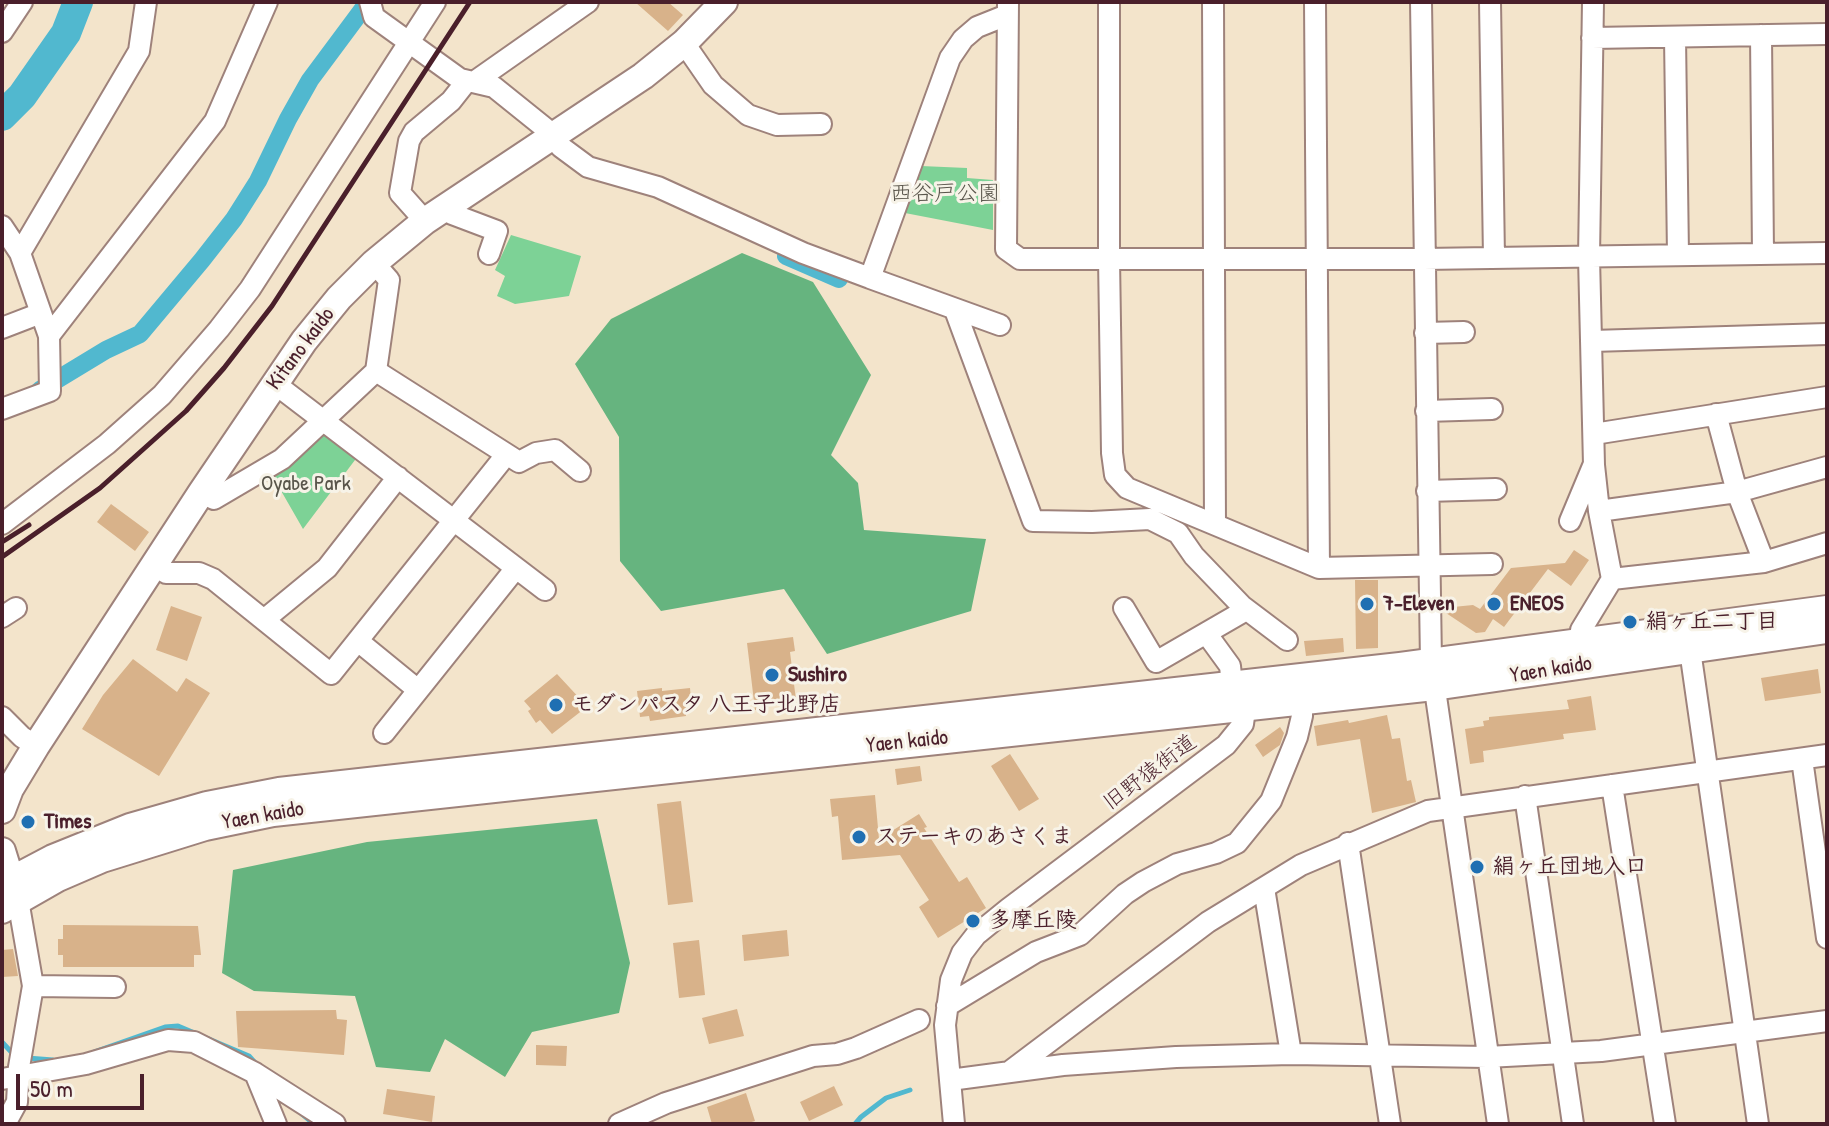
<!DOCTYPE html>
<meta charset="utf-8">
<style>
body{margin:0}
#map{position:relative;width:1829px;height:1126px;overflow:hidden;background:#f3e4cb;font-family:"Patrick Hand",sans-serif}
canvas{display:block}
.frame{position:absolute;inset:0;border:4px solid #4a1f2b;pointer-events:none}
.scale{position:absolute;left:16px;top:1074px;width:128px;height:36px;box-sizing:border-box;border:4px solid #4a1f2b;border-top:0;padding-left:10px;font-size:24px;line-height:28px;white-space:nowrap;color:#4a1f2b;-webkit-text-stroke:6px #f7f3e8;paint-order:stroke}
</style>
<div id="map">
<canvas width="1829" height="1126"></canvas>
<div class="frame"></div>
<div class="scale">50 m</div>
</div>
<script>
const g = document.querySelector('canvas').getContext('2d');
g.lineJoin = 'round';
function fillPath(path, color) { g.fillStyle = color; g.fill(path, 'evenodd'); }
const shape = rows => new Path2D(rows.map(r => 'M' + r).join(''));
function trace(path, color, width, dash) { g.strokeStyle = color; g.lineWidth = width; g.lineCap = dash ? 'butt' : 'round'; g.setLineDash(dash || []); g.stroke(path); }
function label(font, color, halo, rows, align = 'center') {
  g.font = font + ' "Patrick Hand","Klee One",sans-serif'; g.lineWidth = 6; g.setLineDash([]); g.textBaseline = 'middle'; g.strokeStyle = halo; g.fillStyle = color; for (const [text, x, y, turn = 0] of rows) {
    g.save(); g.translate(x, y); g.rotate((+turn || 0) * Math.PI / 180); g.textAlign = isNaN(turn) ? turn : align; if (halo) g.strokeText(text, 0, 0); g.fillText(text, 0, 0); g.restore();
  }
}
fillPath(shape([
 [921,166,967,168,967,178,993,180,993,230,905,213],
 [511,235,581,256,569,296,515,304,497,296,505,276,495,270],
 [331,433,358,456,303,529,272,475,293,463,323,434]
]), '#7dd296');
fillPath(shape([
 [742,253,813,282,871,375,831,455,858,483,864,530,986,539,971,611,827,654,784,589,661,611,620,561,619,437,575,364,611,319],
 [597,819,630,963,619,1013,532,1032,505,1077,445,1039,430,1072,376,1067,355,996,254,991,222,973,233,870,367,842]
]), '#66b47f');
trace(shape([
 [2,1042,14,1055],
 [94,1052,165,1027,178,1026,249,1056,258,1066],
 [27,1058,53,1060],
 [302,1114,314,1124],
 [855,1124,861,1117,886,1098,910,1090]
]), '#51b8cf', 5);
trace(shape([
 [786,256,839,279],
 [40,390,106,350,140,334,202,260,234,219,258,181,288,119,310,80,365,6,365,2]
]), '#51b8cf', 18);
trace(shape([
 [2,116,22,96,66,33,78,2]
]), '#51b8cf', 30);
fillPath(shape([
 [635,2,668,2,683,15,668,31],
 [111,504,149,532,135,551,97,522],
 [1574,550,1589,560,1571,586,1548,569,1504,627,1493,619,1485,632,1476,633,1443,611,1443,608,1473,605,1480,609,1511,568,1565,563],
 [1355,580,1378,580,1378,648,1356,649],
 [171,606,202,617,187,661,156,650],
 [793,637,795,651,790,652,796,700,767,703,768,708,755,710,747,643],
 [1343,638,1344,652,1306,656,1304,641],
 [133,659,177,692,186,678,210,693,159,776,82,729,103,695],
 [1818,669,1821,693,1765,701,1761,678],
 [557,674,583,702,584,709,552,734,540,720,536,723,528,711,531,709,524,701],
 [662,688,662,691,690,688,692,711,686,712,686,716,650,721,649,716,640,717,637,691],
 [1591,696,1596,730,1563,734,1564,739,1483,751,1484,762,1470,764,1465,729,1484,726,1483,721,1489,720,1489,717,1569,709,1567,700],
 [1387,715,1392,739,1400,738,1407,781,1411,780,1416,802,1372,813,1360,739,1317,746,1314,726,1348,720,1349,723],
 [1280,727,1284,733,1280,745,1263,757,1255,745],
 [1010,754,1039,799,1019,811,991,766],
 [920,766,922,781,897,785,895,769],
 [875,795,879,839,919,814,927,827,924,828,959,882,967,877,986,908,938,938,919,907,929,900,900,855,842,860,838,816,832,817,830,799],
 [681,801,693,902,668,905,657,804],
 [63,925,198,926,201,955,194,955,194,967,63,967,63,955,58,955,58,939,63,939],
 [787,930,789,956,744,961,742,935],
 [699,940,705,995,679,998,673,943],
 [13,949,18,976,2,977,2,950],
 [737,1009,744,1036,709,1044,702,1018],
 [336,1010,337,1019,347,1020,344,1055,238,1047,236,1011],
 [536,1045,567,1046,566,1066,536,1065],
 [834,1086,843,1105,809,1121,800,1102],
 [387,1089,435,1096,432,1122,383,1114],
 [746,1093,755,1121,745,1124,712,1124,707,1107]
]), '#d8b28a');
const minor = shape([
 [370,2,374,17,460,79,494,87,545,128,561,147,588,167,658,187,803,253,870,278,950,58,963,39,977,27,1007,15],
 [1008,2,1006,249,1020,259,1424,259,1827,253],
 [1109,2,1109,258,1112,453,1115,475,1127,488,1319,568,1492,564],
 [1213,2,1215,524],
 [1315,2,1319,568],
 [1421,2,1431,662,1498,1124],
 [1490,2,1494,258],
 [1593,2,1589,257,1594,465,1599,511],
 [2,32,22,2],
 [1761,35,1763,254],
 [1675,37,1678,255],
 [1592,38,1827,34],
 [684,43,713,85,748,115,777,125,821,124],
 [474,82,588,2],
 [443,208,452,214,497,231,489,254],
 [425,221,400,193,409,141,414,132,451,101,466,82],
 [2,226,20,253,49,336,50,391,2,409],
 [20,253,139,51,146,2],
 [870,278,1000,325],
 [955,310,1033,521,1092,522,1150,519,1178,533,1194,556,1242,606,1287,640],
 [2,328,41,313],
 [1425,333,1464,332],
 [49,336,215,121,267,2],
 [1592,341,1827,334],
 [376,371,519,462,536,453,555,450,580,471],
 [274,383,545,590],
 [1426,411,1492,409],
 [1716,414,1737,492,1764,562],
 [1594,434,1827,397],
 [1427,491,1496,489],
 [201,493,214,499,282,459,376,371,389,280,374,263],
 [1570,521,1593,466],
 [2,524,107,444,162,395,219,329,250,289,435,2],
 [155,565,166,573,199,573,213,579,331,674,506,455],
 [1612,579,1599,511,1737,492,1827,467],
 [1124,608,1156,662,1246,610],
 [2,617,16,608],
 [265,619,327,568,398,477],
 [1206,633,1230,666,1232,685],
 [358,641,418,690],
 [1581,643,1581,630,1612,579,1764,562,1827,543],
 [1690,650,1758,1124],
 [2,717,22,737,36,746],
 [384,733,516,568],
 [1802,759,1827,938],
 [1612,785,1665,1124],
 [1525,796,1573,1124],
 [1348,843,1390,1124],
 [1264,888,1291,1054],
 [33,986,115,987],
 [947,1006,1036,952,1080,935,1125,894,1143,882,1177,864,1216,853,1237,843,1271,801,1297,737,1302,716,1302,702],
 [1009,1072,1208,922,1301,865,1428,811,1827,755],
 [255,1073,276,1124],
 [2,1079,86,1064,168,1040,194,1042,255,1073,335,1124],
 [950,1080,1063,1065,1176,1057,1291,1054,1487,1057,1601,1051,1827,1021],
 [5,1124,17,1102,19,1067,33,986,18,900],
 [619,1124,666,1103,813,1056,837,1054,856,1048,919,1020],
 [954,1124,945,1025,951,980,962,953,976,935,1008,909,1226,745,1243,724,1247,695]
]);
const major = shape([
 [2,810,10,789,36,746,201,493,304,341,339,298,374,263,425,221,643,76,684,43,724,2],
 [2,851,15,893],
 [2,885,53,858,130,827,207,805,279,791,1400,666,1827,609],
 [2,910,58,878,102,859,205,827,273,813,1434,687,1827,630]
]);
trace(minor, '#9e827b', 24);
trace(major, '#9e827b', 30);
trace(minor, '#fff', 20);
trace(major, '#fff', 26);
trace(shape([
 [2,542,29,525],
 [2,557,100,488,186,411,224,368,272,306,470,2]
]), '#4a1f2b', 5);
for (const [x, y, r, color] of [
 [1367,604,8,"#1f6fb2"],
 [1494,604,8,"#1f6fb2"],
 [1630,622,8,"#1f6fb2"],
 [772,675,8,"#1f6fb2"],
 [556,705,8,"#1f6fb2"],
 [28,822,8,"#1f6fb2"],
 [859,837,8,"#1f6fb2"],
 [1477,867,8,"#1f6fb2"],
 [973,921,8,"#1f6fb2"]
]) { const dot = new Path2D(); dot.arc(x, y, r, 0, 2 * Math.PI); g.fillStyle = color; g.fill(dot); trace(dot, '#f7f3e8', 3); }
label('22px', '#59554b', '#f7f3e8', [
 ["西谷戸公園",945,194],
 ["Oyabe Park",306,484]
]);
label('22px', '#4a1f2b', '#f7f3e8', [
 ["Kitano kaido",301,349,-53],
 ["Yaen kaido",1551,670,-9],
 ["Yaen kaido",907,742,-6],
 ["旧野猿街道",1150,773,-37],
 ["Yaen kaido",263,816,-10]
]);
label('bold 22px', '#4a1f2b', '#f7f3e8', [
 ["7-Eleven",1383,604],
 ["ENEOS",1510,604],
 ["絹ヶ丘二丁目",1646,622],
 ["Sushiro",788,675],
 ["モダンパスタ 八王子北野店",572,705],
 ["Times",44,822],
 ["ステーキのあさくま",875,837],
 ["絹ヶ丘団地入口",1493,867],
 ["多摩丘陵",989,921]
], 'left');
</script>
